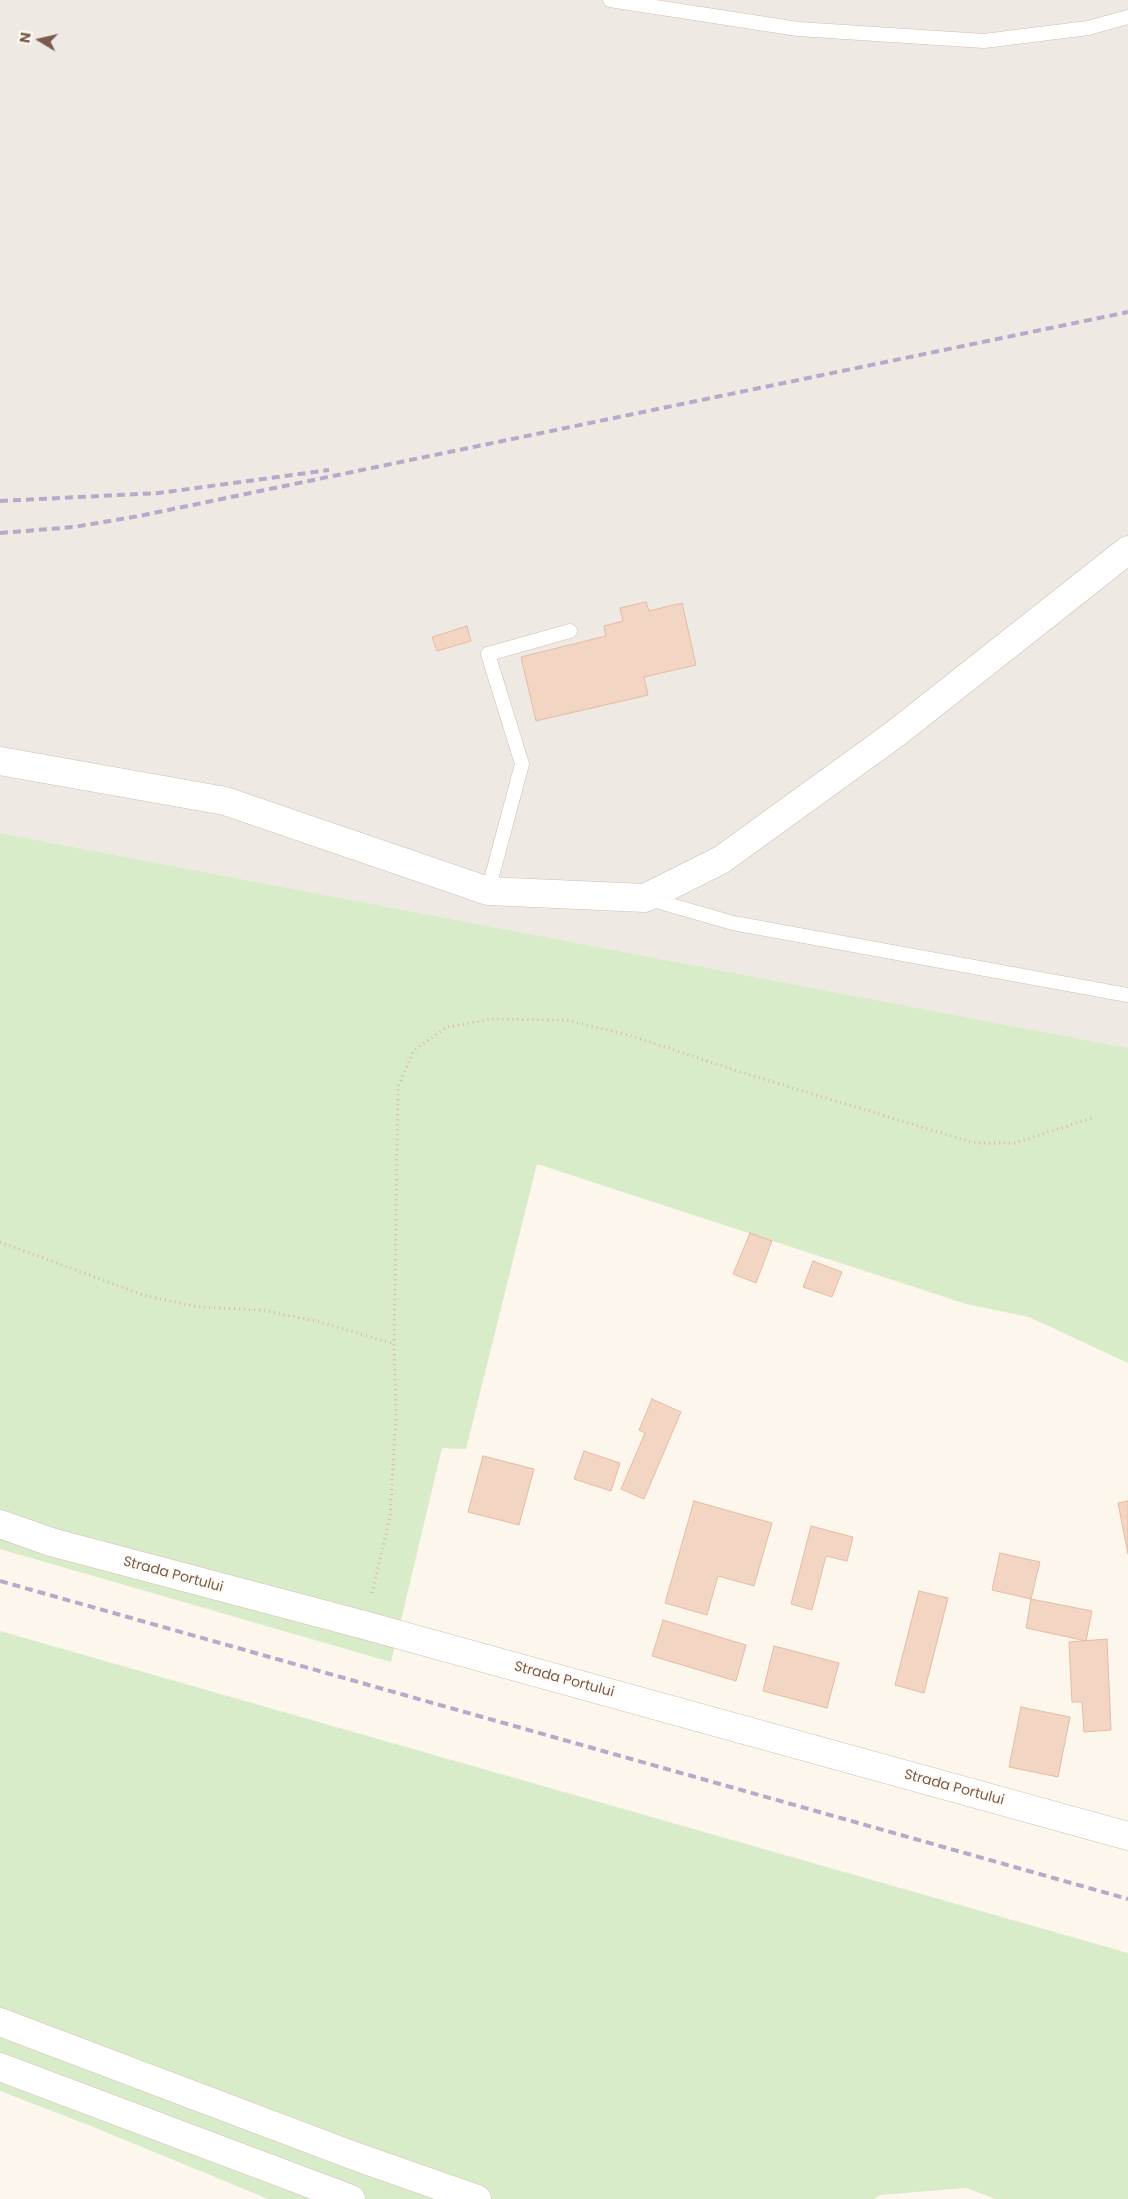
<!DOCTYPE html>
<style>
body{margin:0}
#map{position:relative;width:1128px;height:2199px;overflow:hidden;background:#fdf6ec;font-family:Poppins,sans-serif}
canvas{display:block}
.north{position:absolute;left:15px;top:15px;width:50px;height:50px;-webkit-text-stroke:4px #fffaf3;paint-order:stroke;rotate:279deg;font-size:14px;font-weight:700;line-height:20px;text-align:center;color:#7a5c4d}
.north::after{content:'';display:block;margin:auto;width:18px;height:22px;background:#7a5c4d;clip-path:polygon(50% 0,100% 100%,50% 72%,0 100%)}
</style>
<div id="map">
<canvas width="1128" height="2199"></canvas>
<div class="north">N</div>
</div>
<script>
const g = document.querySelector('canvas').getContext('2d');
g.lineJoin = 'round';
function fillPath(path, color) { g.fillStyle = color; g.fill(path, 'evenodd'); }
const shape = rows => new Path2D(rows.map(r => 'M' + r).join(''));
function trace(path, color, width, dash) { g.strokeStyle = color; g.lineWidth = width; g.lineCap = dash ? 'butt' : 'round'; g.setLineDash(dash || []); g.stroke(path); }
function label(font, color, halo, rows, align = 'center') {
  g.font = font + ' Poppins,sans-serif'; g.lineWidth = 4; g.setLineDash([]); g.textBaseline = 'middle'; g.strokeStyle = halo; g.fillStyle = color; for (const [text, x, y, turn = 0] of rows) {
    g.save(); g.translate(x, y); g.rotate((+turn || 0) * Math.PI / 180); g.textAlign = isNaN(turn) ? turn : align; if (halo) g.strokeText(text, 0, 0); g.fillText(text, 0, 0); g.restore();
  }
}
fillPath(shape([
 [0,0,1128,0,1128,1048,0,833]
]), '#efe9e4');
fillPath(shape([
 [0,833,1128,1048,1128,1363,1029,1317,966,1304,537,1164,466,1449,442,1448,391,1662,0,1549],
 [0,1631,1128,1953,1128,2199,996,2199,966,2188,880,2195,874,2199,268,2199,91,2126,0,2091]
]), '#d8ecc9');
const building = shape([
 [646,602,649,611,682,603,696,665,644,677,648,695,536,721,521,657,606,636,604,626,623,621,620,608,646,602],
 [467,626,471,641,437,651,432,637,467,626],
 [750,1233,772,1241,756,1283,733,1274,750,1233],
 [813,1261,842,1272,832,1297,803,1287,813,1261],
 [652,1399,681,1412,644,1499,621,1489,645,1433,639,1430,652,1399],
 [584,1451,620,1463,611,1491,574,1479,584,1451],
 [483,1456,534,1469,519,1525,468,1512,483,1456],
 [694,1501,772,1523,754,1586,718,1576,707,1615,665,1603,694,1501],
 [1128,1501,1128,1554,1118,1503,1128,1501],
 [811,1526,853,1537,847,1561,826,1556,812,1610,791,1604,811,1526],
 [1000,1553,1040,1562,1031,1599,992,1590,1000,1553],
 [919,1591,948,1598,924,1693,895,1685,919,1591],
 [1031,1599,1092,1611,1086,1641,1026,1628,1031,1599],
 [663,1620,746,1645,736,1681,652,1656,663,1620],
 [1107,1639,1111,1730,1084,1732,1082,1702,1072,1702,1069,1642,1107,1639],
 [774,1646,839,1663,827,1708,763,1691,774,1646],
 [1021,1707,1070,1717,1058,1777,1009,1767,1021,1707]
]);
fillPath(building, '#f3d5c3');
trace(building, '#e6bba3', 1);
const lane = shape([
 [610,0,798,29,984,41,1088,28,1128,17],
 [488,891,522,764,488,654,570,631],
 [646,898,733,923,1128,995]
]);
const street = shape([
 [0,761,225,801,488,891,645,898,721,860,895,734,1128,550],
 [0,1524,51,1542,364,1625,1128,1836]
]);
const secondary = shape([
 [0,2022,357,2157,477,2199],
 [0,2067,351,2199]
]);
trace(lane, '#d1beb0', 15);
trace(street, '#d1beb0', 29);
trace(secondary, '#d6c0b0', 29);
trace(shape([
 [0,1242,143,1295,198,1307,262,1310,320,1322,394,1344],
 [372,1593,390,1517,396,1415,394,1344,398,1087,414,1050,447,1027,492,1019,566,1020,628,1035,747,1074,974,1143,1015,1143,1095,1117]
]), '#d9b8a5', 3, [1, 4]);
trace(lane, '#fff', 14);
trace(street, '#fff', 28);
trace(secondary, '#fff', 28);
trace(shape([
 [0,501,159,493,329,470],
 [0,533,74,527,139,516,1128,312],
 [0,1581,1128,1899]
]), '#b9a8c9', 4, [8, 5]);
label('14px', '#7a5c4d', '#fffaf3', [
 ["Strada Portului",173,1575,15],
 ["Strada Portului",564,1680,15],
 ["Strada Portului",954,1788,15]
]);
</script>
